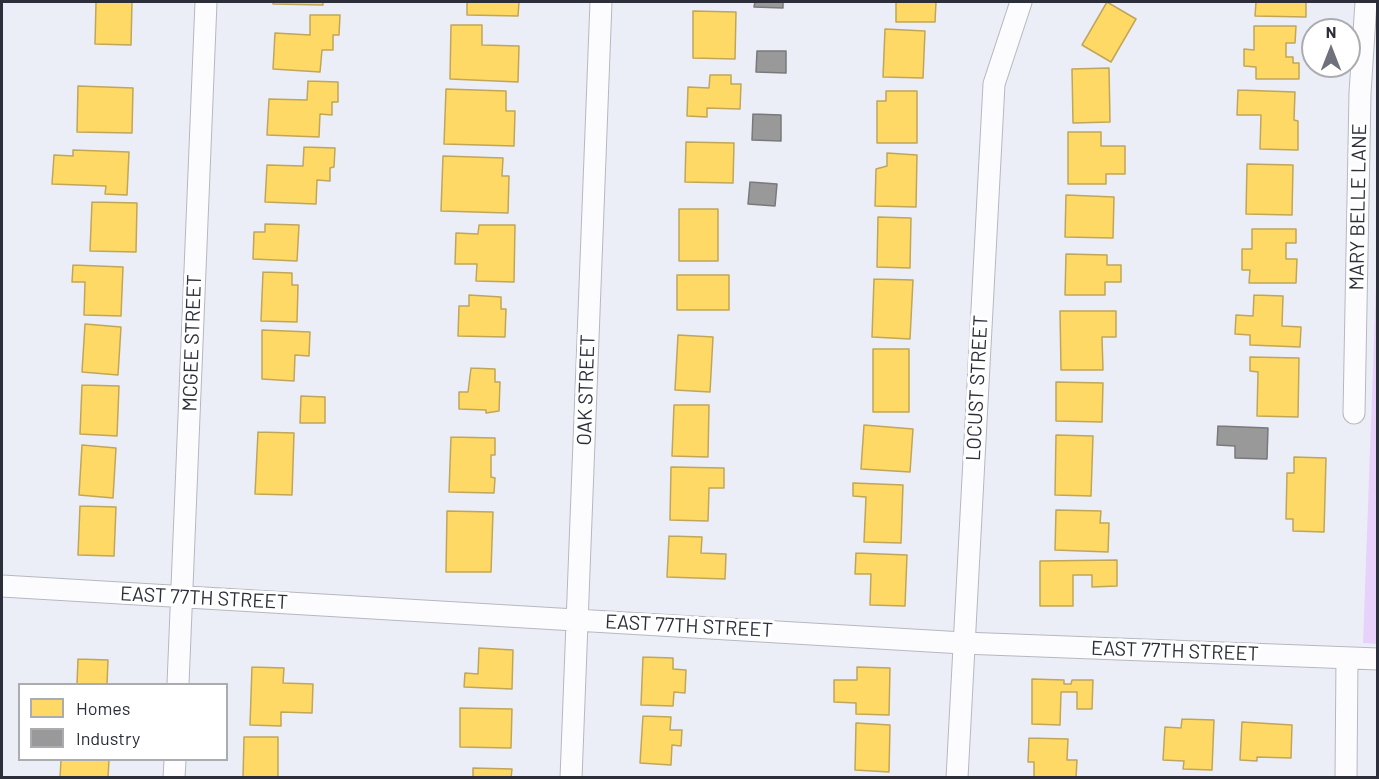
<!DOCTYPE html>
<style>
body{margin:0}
#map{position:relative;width:1379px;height:779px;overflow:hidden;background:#eceef7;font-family:Barlow,sans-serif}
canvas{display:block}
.frame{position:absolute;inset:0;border:3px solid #2c2f3a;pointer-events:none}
.legend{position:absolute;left:18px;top:683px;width:210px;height:78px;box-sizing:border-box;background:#fff;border:2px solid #abacb0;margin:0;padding:8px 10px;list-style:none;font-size:18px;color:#2c2f3a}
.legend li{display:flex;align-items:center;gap:12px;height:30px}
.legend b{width:30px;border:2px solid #abacb0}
.north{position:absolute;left:1301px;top:18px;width:60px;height:60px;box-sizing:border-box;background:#fff;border:2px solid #abacb0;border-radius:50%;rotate:0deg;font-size:16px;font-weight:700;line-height:24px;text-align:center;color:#2c2f3a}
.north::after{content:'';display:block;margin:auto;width:21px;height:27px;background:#6f727c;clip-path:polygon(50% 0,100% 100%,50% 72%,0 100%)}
</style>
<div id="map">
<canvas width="1379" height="779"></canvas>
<div class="frame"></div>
<ul class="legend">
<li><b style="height:16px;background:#ffd966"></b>Homes</li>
<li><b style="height:16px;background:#999"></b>Industry</li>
</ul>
<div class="north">N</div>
</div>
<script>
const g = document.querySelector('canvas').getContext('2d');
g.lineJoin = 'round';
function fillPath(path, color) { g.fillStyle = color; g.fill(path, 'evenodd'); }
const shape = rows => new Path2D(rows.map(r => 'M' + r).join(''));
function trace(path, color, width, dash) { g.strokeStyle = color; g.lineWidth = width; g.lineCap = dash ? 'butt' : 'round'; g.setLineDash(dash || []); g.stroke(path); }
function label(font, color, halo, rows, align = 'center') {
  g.font = font + ' Barlow,sans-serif'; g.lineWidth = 6; g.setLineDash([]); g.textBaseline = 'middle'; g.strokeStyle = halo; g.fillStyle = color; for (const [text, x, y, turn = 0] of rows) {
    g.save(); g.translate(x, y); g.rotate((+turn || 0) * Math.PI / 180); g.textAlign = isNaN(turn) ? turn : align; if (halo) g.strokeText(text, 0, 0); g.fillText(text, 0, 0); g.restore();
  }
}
fillPath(shape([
 [1377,257,1378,644,1377,644,1363,643]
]), '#e8d2fb');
const homes = shape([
 [96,2,132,2,131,45,95,44,96,2],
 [273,2,323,2,323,5,273,4,273,2],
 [467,2,519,2,518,16,467,15,467,2],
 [896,2,936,2,935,22,896,22,896,2],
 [1107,2,1136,19,1111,62,1082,45,1107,2],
 [1256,2,1306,2,1306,17,1255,16,1256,2],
 [693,11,736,12,735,59,693,58,693,11],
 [310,15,340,15,339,35,333,35,333,50,322,50,320,72,273,69,275,33,310,35,310,15],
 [451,25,482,25,482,45,519,46,518,82,450,79,451,25],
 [1254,26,1296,26,1295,43,1286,43,1286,57,1293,57,1293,63,1299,63,1299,79,1256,79,1256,67,1244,66,1244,49,1254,50,1254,26],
 [885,29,925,31,923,78,883,77,885,29],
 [1109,68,1110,122,1073,123,1072,69,1109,68],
 [710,75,731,75,731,84,741,84,740,109,707,108,707,117,687,116,688,87,709,88,710,75],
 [308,81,338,82,338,102,332,102,332,115,320,114,319,137,267,135,269,99,307,100,308,81],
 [78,86,133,88,132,133,77,132,78,86],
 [446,89,506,91,506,111,515,111,514,146,444,144,446,89],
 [1238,90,1295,92,1294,120,1298,121,1298,150,1260,149,1261,115,1237,115,1238,90],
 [886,91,917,91,917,143,877,143,877,101,886,101,886,91],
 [1068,132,1101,132,1101,146,1125,146,1125,174,1106,174,1106,184,1068,184,1068,132],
 [686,142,734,143,733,183,685,182,686,142],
 [304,147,335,148,334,167,330,168,330,181,317,180,316,204,265,202,267,165,303,166,304,147],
 [73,150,129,152,127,195,105,194,106,186,52,184,54,155,73,156,73,150],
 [887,153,917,155,916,207,875,206,876,169,887,166,887,153],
 [443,156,503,158,502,176,509,176,508,213,441,211,443,156],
 [1247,164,1293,165,1292,215,1246,214,1247,164],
 [1066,195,1114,197,1113,238,1065,237,1066,195],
 [92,202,137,203,136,252,90,251,92,202],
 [679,209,718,209,718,261,679,261,679,209],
 [878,217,911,218,910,268,877,267,878,217],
 [265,224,299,225,297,261,253,259,254,232,265,232,265,224],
 [479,225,515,225,514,282,476,281,477,264,455,264,456,233,478,234,479,225],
 [1252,229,1296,229,1296,243,1286,243,1286,259,1297,259,1296,283,1249,283,1250,270,1242,270,1242,249,1252,249,1252,229],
 [1066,254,1107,255,1107,265,1121,265,1121,282,1105,282,1105,295,1065,295,1066,254],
 [73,265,123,267,121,316,84,315,85,282,72,282,73,265],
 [263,272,292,273,292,285,298,285,297,322,261,321,263,272],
 [677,275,729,275,729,310,677,310,677,275],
 [874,279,913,280,910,339,872,337,874,279],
 [469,295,501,297,501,309,506,309,505,337,458,336,459,306,469,306,469,295],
 [1254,295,1283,296,1282,326,1301,327,1300,347,1250,345,1250,335,1235,334,1236,315,1253,316,1254,295],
 [1060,311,1116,311,1116,337,1102,337,1103,370,1061,370,1060,311],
 [85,324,121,327,118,375,82,372,85,324],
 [262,330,310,332,309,356,295,355,294,381,262,379,262,330],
 [678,335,713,337,710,392,675,390,678,335],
 [873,349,909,349,909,412,873,412,873,349],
 [1250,357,1299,358,1298,417,1257,416,1258,372,1250,371,1250,357],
 [471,368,495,369,495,382,500,382,499,411,486,413,486,410,459,409,459,392,468,392,471,368],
 [1056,382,1103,383,1102,422,1056,421,1056,382],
 [82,385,119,386,117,436,80,434,82,385],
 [301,396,325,397,325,423,300,423,301,396],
 [674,405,709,405,708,457,672,456,674,405],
 [864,425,913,429,910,472,861,469,864,425],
 [258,432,294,433,292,495,255,494,258,432],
 [1056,435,1093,436,1091,496,1055,495,1056,435],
 [451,437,495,438,495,455,491,455,491,477,495,478,494,493,449,492,451,437],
 [82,445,116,448,113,498,79,495,82,445],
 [1294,457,1326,458,1324,532,1293,531,1293,519,1286,519,1287,473,1294,473,1294,457],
 [671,467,724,468,724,488,709,488,708,521,670,520,671,467],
 [853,483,903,485,901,543,864,542,866,497,853,496,853,483],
 [80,506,116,507,114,556,78,555,80,506],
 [1056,510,1101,511,1100,523,1109,523,1108,552,1055,550,1056,510],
 [447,511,493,512,491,572,446,572,447,511],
 [669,536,702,537,701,553,726,554,725,579,667,577,669,536],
 [856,553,907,555,905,606,870,605,871,574,855,574,856,553],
 [1117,560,1117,586,1092,587,1092,575,1073,575,1073,606,1040,606,1040,561,1117,560],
 [479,648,513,650,512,689,464,687,465,673,478,674,479,648],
 [643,657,673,658,673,669,686,670,685,693,674,692,673,706,641,705,643,657],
 [78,659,108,660,107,684,77,684,78,659],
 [252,667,284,668,283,683,313,684,312,713,281,712,281,726,250,725,252,667],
 [857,667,890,668,889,715,856,714,856,703,834,702,834,680,857,680,857,667],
 [1032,679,1064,680,1064,684,1071,684,1072,680,1093,680,1092,709,1077,709,1077,692,1061,692,1060,725,1032,724,1032,679],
 [460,708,512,709,511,748,460,747,460,708],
 [643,716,671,717,670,730,682,730,681,746,672,745,671,765,640,763,643,716],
 [1182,719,1214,720,1212,770,1183,769,1184,761,1163,760,1165,727,1181,728,1182,719],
 [1242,722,1292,725,1291,758,1257,757,1257,761,1240,760,1242,722],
 [856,723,890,725,889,772,855,770,856,723],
 [244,737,278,737,278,778,243,778,244,737],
 [1029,738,1068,739,1067,760,1077,760,1076,778,1034,778,1034,762,1028,762,1029,738],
 [61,760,109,760,108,778,60,778,61,760],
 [473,768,512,769,511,778,473,778,473,768]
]);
fillPath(homes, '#ffd966');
trace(homes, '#c0a659', 1.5);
const industry = shape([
 [755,2,783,2,783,8,754,7,755,2],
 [757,51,786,51,786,73,756,72,757,51],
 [753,114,781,115,781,141,752,140,753,114],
 [750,182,777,184,775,206,748,204,750,182],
 [1218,426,1268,428,1267,459,1235,458,1235,446,1217,445,1218,426]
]);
fillPath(industry, '#999');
trace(industry, '#78797c', 1.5);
const minor = shape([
 [1354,413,1360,93,1366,2],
 [2,586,963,643,1378,659],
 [178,684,206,2],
 [174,778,175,760],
 [571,778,601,2],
 [957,778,994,84,1021,2],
 [1346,778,1347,658]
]);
trace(minor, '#b6b8c1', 23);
trace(minor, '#fcfcfe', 21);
label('20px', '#2c2f3a', '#fff', [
 ["MARY BELLE LANE",1358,207,-89],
 ["MCGEE STREET",192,343,-88],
 ["LOCUST STREET",977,388,-87],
 ["OAK STREET",586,390,-88],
 ["EAST 77TH STREET",204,598,3],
 ["EAST 77TH STREET",689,626,3],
 ["EAST 77TH STREET",1175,651,2]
]);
</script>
